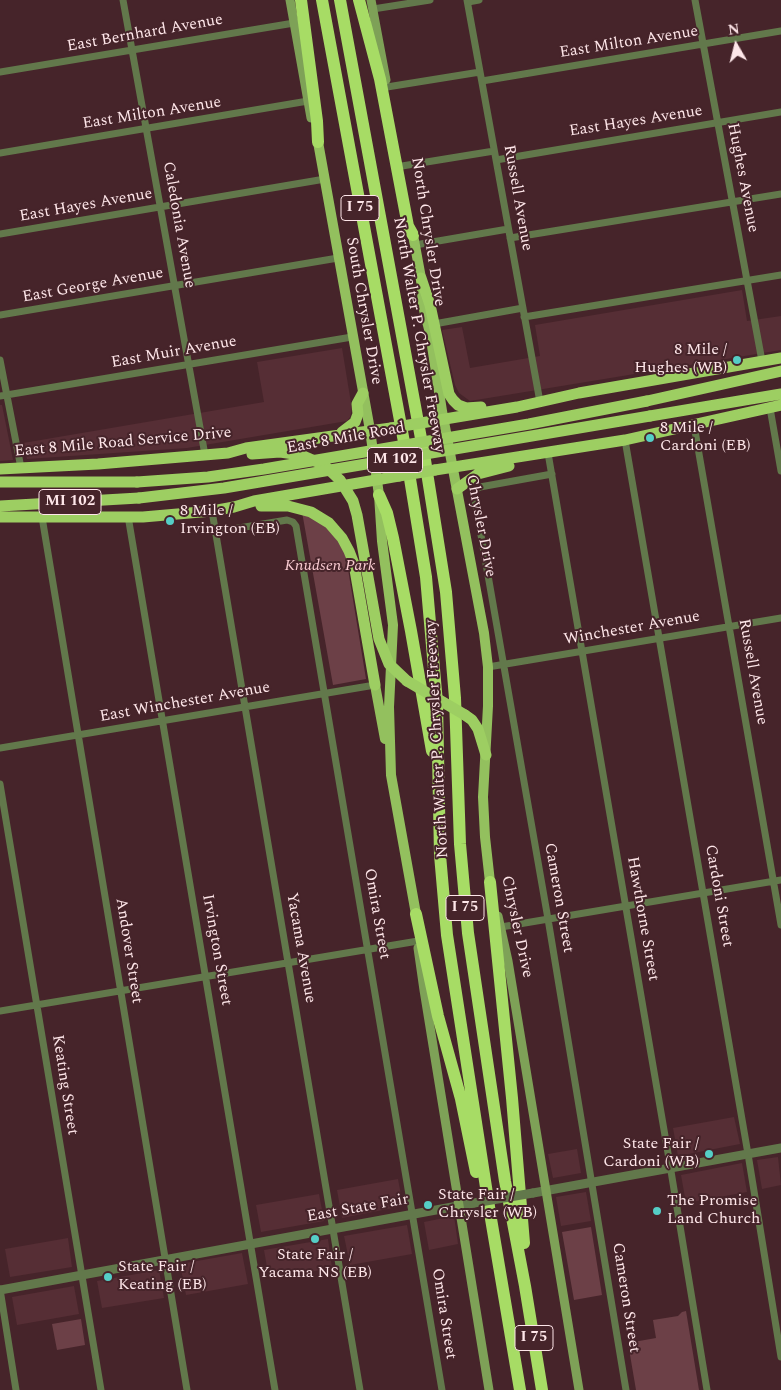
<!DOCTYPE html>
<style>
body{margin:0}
#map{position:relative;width:781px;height:1390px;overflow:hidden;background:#46242a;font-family:Spectral,serif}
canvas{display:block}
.north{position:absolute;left:711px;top:20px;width:50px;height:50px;-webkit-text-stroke:4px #46242a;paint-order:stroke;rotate:352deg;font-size:14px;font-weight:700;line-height:20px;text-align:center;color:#fee6e9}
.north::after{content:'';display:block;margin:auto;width:18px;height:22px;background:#fee6e9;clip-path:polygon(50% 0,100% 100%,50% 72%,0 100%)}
</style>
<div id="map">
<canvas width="781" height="1390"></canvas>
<div class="north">N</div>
</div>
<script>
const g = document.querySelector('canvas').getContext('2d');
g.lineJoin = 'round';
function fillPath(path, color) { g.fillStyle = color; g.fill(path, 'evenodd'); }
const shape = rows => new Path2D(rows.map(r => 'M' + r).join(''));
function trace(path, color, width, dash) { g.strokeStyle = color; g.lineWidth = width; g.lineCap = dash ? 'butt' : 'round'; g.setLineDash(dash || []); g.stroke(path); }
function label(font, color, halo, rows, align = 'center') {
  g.font = font + ' Spectral,serif'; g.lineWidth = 4; g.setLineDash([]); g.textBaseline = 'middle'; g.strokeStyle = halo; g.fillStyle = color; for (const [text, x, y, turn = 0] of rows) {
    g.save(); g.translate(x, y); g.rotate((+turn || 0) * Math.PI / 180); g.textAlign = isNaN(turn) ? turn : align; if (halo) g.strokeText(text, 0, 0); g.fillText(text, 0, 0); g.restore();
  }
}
fillPath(shape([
 [742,290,747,321,781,316,781,350,470,401,459,393,455,385,442,330,462,327,470,368,540,356,535,325],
 [342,348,352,409,350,417,347,421,187,448,27,459,23,443,264,402,257,362],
 [0,405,2,405,13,460,0,461],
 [734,1117,740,1144,678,1156,673,1128],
 [577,1149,581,1173,553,1178,548,1154],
 [778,1157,781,1185,762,1189,757,1160],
 [742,1163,747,1192,686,1203,681,1175],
 [398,1179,403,1206,342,1218,337,1190],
 [586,1192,591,1221,561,1226,556,1197],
 [319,1194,324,1221,261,1232,256,1205],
 [454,1216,458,1244,429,1250,424,1222],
 [407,1225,412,1254,350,1265,344,1236],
 [68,1238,72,1267,10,1277,5,1249],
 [328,1239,332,1268,269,1279,264,1250],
 [242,1253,248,1284,186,1295,180,1264],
 [159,1270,164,1298,102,1308,97,1281],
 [74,1286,79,1314,17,1325,12,1297]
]), '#562e35');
fillPath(shape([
 [302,512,323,524,335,537,344,552,347,563,366,679,333,685],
 [591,1227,602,1295,574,1300,562,1232],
 [686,1311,699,1390,636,1390,628,1343,656,1338,653,1320,678,1316,682,1312],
 [81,1319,85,1345,57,1350,52,1324]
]), '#6c4047');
trace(shape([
 [123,0,205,455],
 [467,0,540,402],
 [695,0,762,361],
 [468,2,479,0],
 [373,9,430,0],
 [0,72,294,23],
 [482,81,781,31],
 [387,87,480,72],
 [0,153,308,101],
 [496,160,781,112],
 [402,166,494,151],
 [0,234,325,179],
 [510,238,781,194],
 [415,245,508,229],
 [0,315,338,258],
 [524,317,781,275],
 [432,325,434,324,523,308],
 [0,360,21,468],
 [0,396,352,337],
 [770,408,781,471],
 [694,425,781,925],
 [625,440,748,1154,781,1357],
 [548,453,669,1159,707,1390],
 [552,474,480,487,475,490,474,495,548,919,626,1390],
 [212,511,360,1390],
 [128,516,275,1390],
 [42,517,187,1390],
 [215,532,287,520,293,522,296,526,442,1390],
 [488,667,781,618],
 [0,748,375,685],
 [0,784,101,1390],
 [501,927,781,880],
 [0,1011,418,941],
 [0,1289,16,1390]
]), '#62784b', 7);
trace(shape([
 [533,1193,781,1148],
 [0,1290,474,1203]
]), '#62784b', 9);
trace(shape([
 [290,0,311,118],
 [371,0,386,80],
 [498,916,508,961,579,1390],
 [418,948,424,990,489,1390]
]), '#7ea157', 9);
trace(shape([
 [318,142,370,430,379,495,382,541,393,625,389,707,391,775,416,914],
 [413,235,421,278,423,306,430,333,442,411,484,633,488,667,488,706,483,797,485,837,490,882],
 [375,685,385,739]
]), '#93c05e', 10);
trace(shape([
 [421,278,430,305,449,394,453,400,458,405,466,408,481,407],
 [647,401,781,371],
 [650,416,781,394],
 [433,421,517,407,579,393,781,358],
 [342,432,355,422,358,414,357,404,363,393],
 [252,454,280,452,301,455,324,465,340,480,353,501,357,515,379,639,389,664,407,681],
 [0,469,98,464,228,453,246,448,391,428],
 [435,470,625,440,781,405],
 [0,482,137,482],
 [457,489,478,474,509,466],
 [0,506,139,498],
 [261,506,288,506,311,512,329,523,342,538,349,551,354,564,375,685],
 [0,517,143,517,212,511,234,507,254,501,399,476],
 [465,715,472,720,478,729,486,755]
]), '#9dce62', 11);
trace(shape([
 [301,0,317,121,318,142],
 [322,0,404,442,426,577,437,703,440,855,447,935,490,1213,520,1390],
 [340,0,425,460,446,592,455,698,460,844,468,933,505,1181,525,1286,542,1390],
 [359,0,380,79,408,226,413,235],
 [379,495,387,513,393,538,411,631,432,751],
 [490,882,512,1098,524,1243],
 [416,914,438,1016,461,1099,476,1172]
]), '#a7dc65', 12);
trace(shape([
 [474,1203,533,1193]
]), '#62784b', 9);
trace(shape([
 [391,428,433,421],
 [399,476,435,470],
 [137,482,208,477,264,469,529,424,647,401],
 [139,498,224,488,650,416],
 [407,681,465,715]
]), '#9dce62', 11);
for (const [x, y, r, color] of [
 [737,360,5,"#55cec6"],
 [650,438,5,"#55cec6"],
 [170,521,5,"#55cec6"],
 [709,1154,5,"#55cec6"],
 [428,1205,5,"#55cec6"],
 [657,1211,5,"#55cec6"],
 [315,1239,5,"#55cec6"],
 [108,1277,5,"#55cec6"]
]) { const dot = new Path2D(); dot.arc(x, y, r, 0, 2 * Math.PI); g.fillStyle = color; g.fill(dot); trace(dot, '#46242a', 2); }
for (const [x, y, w] of [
 [360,208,38],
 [395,460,55],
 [70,502,62],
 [465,908,38],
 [534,1338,38]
]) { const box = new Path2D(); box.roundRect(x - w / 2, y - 12.5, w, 25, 4); g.fillStyle = '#46242a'; g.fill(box); trace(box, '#fee6e9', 1); }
label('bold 15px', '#fee6e9', null, [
 ["I 75",360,208],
 ["M 102",395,460],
 ["MI 102",70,502],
 ["I 75",465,908],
 ["I 75",534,1338]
]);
label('16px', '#fee6e9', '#46242a', [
 ["East Bernhard Avenue",145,34,-10],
 ["East Milton Avenue",629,43,-9],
 ["East Milton Avenue",152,114,-9],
 ["East Hayes Avenue",636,122,-9],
 ["Hughes Avenue",742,178,79],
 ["Russell Avenue",517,198,80],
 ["East Hayes Avenue",86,206,-10],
 ["Caledonia Avenue",178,225,80],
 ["North Chrysler Drive",427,232,81],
 ["East George Avenue",93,286,-10],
 ["South Chrysler Drive",363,311,80],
 ["North Walter P. Chrysler Freeway",418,335,80],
 ["East Muir Avenue",174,353,-10],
 ["East 8 Mile Road",346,439,-10],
 ["East 8 Mile Road Service Drive",123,443,-5],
 ["Chrysler Drive",480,526,79],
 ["Winchester Avenue",632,629,-10],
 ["Russell Avenue",752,672,80],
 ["East Winchester Avenue",185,703,-10],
 ["North Walter P. Chrysler Freeway",438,739,-93],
 ["Cardoni Street",718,896,80],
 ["Cameron Street",558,898,80],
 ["Omira Street",376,914,80],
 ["Hawthorne Street",642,919,80],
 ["Chrysler Drive",516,927,78],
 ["Yacama Avenue",300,948,80],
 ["Irvington Street",216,950,80],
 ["Andover Street",128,951,81],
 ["Keating Street",64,1085,81],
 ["East State Fair",358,1209,-10],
 ["Cameron Street",625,1298,81],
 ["Omira Street",443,1314,81]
]);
label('16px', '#fee6e9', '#46242a', [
 ["8 Mile /",727,351,"right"],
 ["Hughes (WB)",727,369,"right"],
 ["8 Mile /",660,429],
 ["Cardoni (EB)",660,447],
 ["8 Mile /",180,512],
 ["Irvington (EB)",180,530],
 ["State Fair /",699,1145,"right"],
 ["Cardoni (WB)",699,1163,"right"],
 ["State Fair /",438,1196],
 ["Chrysler (WB)",438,1214],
 ["The Promise",667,1202],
 ["Land Church",667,1220],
 ["State Fair /",315,1256,"center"],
 ["Yacama NS (EB)",315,1274,"center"],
 ["State Fair /",118,1268],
 ["Keating (EB)",118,1286]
], 'left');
label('italic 16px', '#faccd2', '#46242a', [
 ["Knudsen Park",330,567]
]);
</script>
